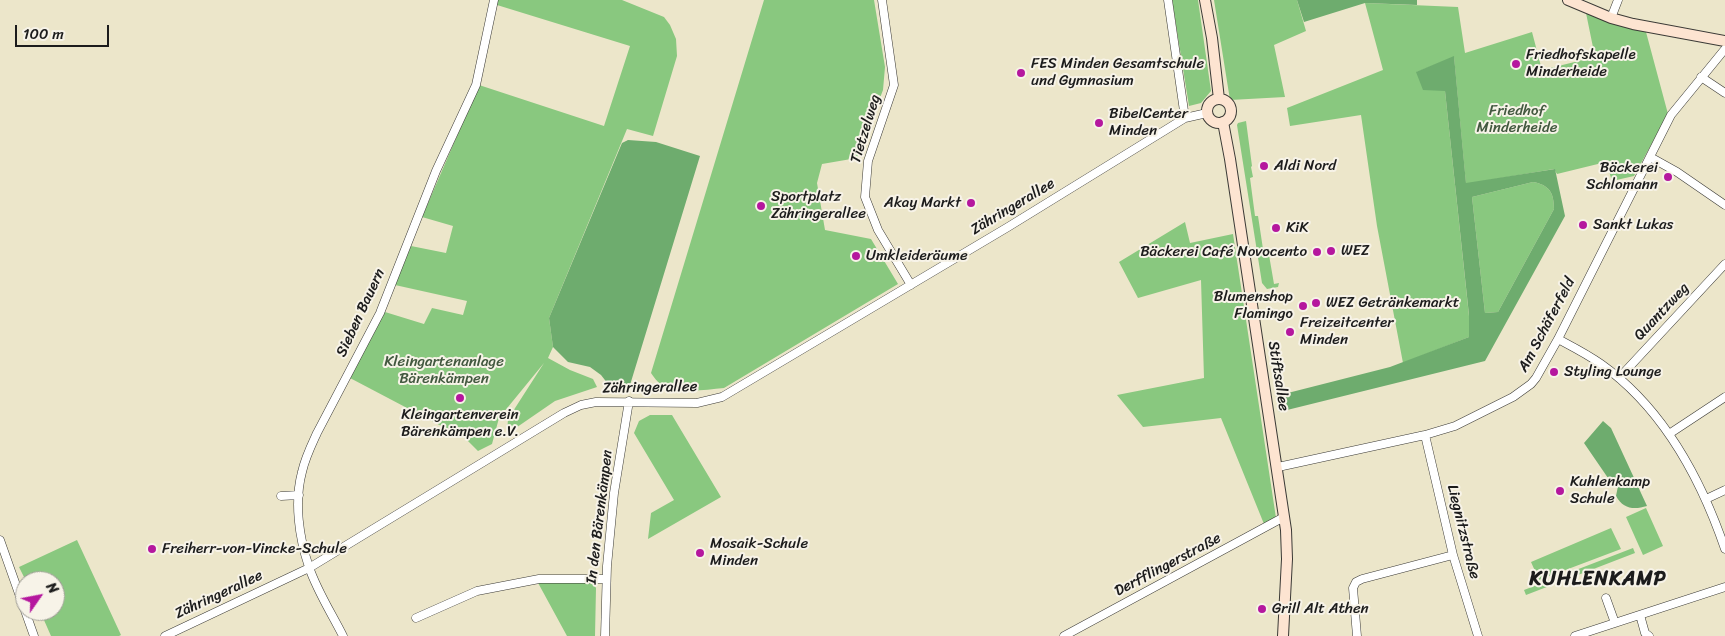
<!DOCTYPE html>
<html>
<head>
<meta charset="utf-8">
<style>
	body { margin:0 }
	#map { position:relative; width:1725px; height:636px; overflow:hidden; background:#ece6ca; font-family:Sriracha,sans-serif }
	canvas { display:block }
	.north { position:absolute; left:15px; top:571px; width:50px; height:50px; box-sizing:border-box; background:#f7f3e8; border:1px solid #9f9d96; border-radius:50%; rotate:57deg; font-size:14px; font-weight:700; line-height:20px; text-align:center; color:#1c1c1c }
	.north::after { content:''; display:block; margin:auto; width:18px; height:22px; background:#b5179e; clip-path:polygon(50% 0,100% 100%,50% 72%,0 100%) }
	.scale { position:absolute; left:15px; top:25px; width:94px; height:22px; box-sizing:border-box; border:2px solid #1c1c1c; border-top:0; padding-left:6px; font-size:15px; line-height:18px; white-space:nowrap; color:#1c1c1c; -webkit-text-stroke:4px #f7f3e8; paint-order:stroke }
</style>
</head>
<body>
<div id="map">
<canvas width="1725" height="636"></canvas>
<div class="north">N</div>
<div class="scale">100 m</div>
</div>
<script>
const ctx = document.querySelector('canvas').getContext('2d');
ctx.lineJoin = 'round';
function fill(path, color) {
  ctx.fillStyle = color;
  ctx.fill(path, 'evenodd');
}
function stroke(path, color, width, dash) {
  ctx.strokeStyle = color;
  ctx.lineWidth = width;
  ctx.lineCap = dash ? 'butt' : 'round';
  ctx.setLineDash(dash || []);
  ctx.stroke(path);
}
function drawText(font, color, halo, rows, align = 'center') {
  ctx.font = font + ' Sriracha,sans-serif';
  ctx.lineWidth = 4;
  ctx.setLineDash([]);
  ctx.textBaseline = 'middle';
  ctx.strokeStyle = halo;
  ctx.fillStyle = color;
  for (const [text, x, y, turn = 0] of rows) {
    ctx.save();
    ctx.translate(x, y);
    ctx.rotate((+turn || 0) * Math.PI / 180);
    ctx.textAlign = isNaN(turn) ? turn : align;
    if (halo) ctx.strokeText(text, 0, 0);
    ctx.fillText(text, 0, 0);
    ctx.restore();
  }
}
const green = new Path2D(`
	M498 0H622L664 17 670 25 676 39 677 56 653 136 627 129 549 318 553 347 548 358 570 370 593 379 597 387 555 401 507 434 508 419 544 363 499 418 492 444 478 451 466 439 350 378 385 312 424 324 432 308 463 315 467 301 395 285 411 246 446 253 453 226 422 217 479 85 604 126 630 46 497 5Z
	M764 0H874L885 67 883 90 857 158 822 164 817 183 825 230 871 239 898 284 724 388C704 390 681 394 662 385 657 382 654 377 651 373Z
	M1172 0H1198L1211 91 1201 103 1189 106Z
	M1214 0H1297L1306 31 1274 45 1285 97 1230 100Z
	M1365 3 1458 7 1465 53 1532 32 1542 70 1595 57 1586 13 1612 23 1646 32 1668 114 1634 176 1612 181 1606 162 1557 174 1554 169 1466 184 1454 57 1417 72 1445 91 1469 316V337L1403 363 1377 226 1361 115 1290 126 1287 108 1383 70Z
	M1246 121 1252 166 1251 167 1253 177 1250 178 1255 216H1258L1263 249 1269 255 1274 284 1279 283 1278 287 1267 289 1262 283 1237 125 1238 123Z
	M1533 182C1549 185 1554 192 1554 209L1498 312 1485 313 1472 197Z
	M1185 222 1190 243 1233 234 1276 518 1264 524 1221 418 1143 427 1117 395 1204 378 1201 280 1138 298 1119 262Z
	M650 415H672L721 497 648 539 651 513 674 500 634 433 639 421Z
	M1646 508 1663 546 1643 555 1626 517Z
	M1611 528 1621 549 1539 580 1531 562Z
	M77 540 121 635 119 636H51L40 611H55V581H26L19 567Z
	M1633 548 1635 553 1526 595 1524 590Z
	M537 581 593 583 596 588 595 636H567Z`);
const forest = new Path2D(`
	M1297 0H1417V5L1365 3 1304 22Z
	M1454 56 1466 183 1555 169 1565 216 1485 361 1279 412 1276 396 1390 367 1469 337V315L1445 91 1423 90 1416 72ZM1533 182C1549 185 1554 192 1554 209L1498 312 1485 313 1472 197Z
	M628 140 656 142 700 156 630 385 608 384 601 375 590 367 568 362 553 347 549 318 622 143Z
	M1603 421 1611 428 1647 506C1634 510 1623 509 1616 496L1618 486 1616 480 1608 478 1584 443Z`);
const street = new Path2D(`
	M882 0 894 85 868 161 865 197 878 230 911 285
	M1168 0 1185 118
	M1611 18 1618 0
	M1701 77 1725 93
	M1650 157 1677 172 1725 205
	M1558 339C1573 347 1587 354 1601 364 1663 408 1701 479 1725 549
	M1619 378 1725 264
	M1669 434 1725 397
	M1425 435 1453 555 1478 636
	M1278 467 1425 435 1455 426 1513 397 1531 384 1536 378 1558 339 1671 115 1725 49
	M281 496 299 495
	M1706 499 1725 490
	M0 540 34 636
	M1606 598 1615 623
	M1640 615 1645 633 1649 636
	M416 618 477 591 539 579H605
	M165 636 309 568 564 413 581 405 596 402 697 403 722 397 1008 227 1185 118 1207 113
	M343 636C332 614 317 591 309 567 299 538 294 502 302 472 305 458 311 446 317 433L380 313 436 171 476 85 494 0
	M605 636 607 566 614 493 629 401
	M1064 636 1284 517
	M1357 636 1353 588 1356 582 1362 579 1453 555
	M1575 636 1725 587`);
const secondary = new Path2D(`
	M1205 0 1212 38 1219 99
	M1568 0 1611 18 1633 24 1725 41
	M1207 111a12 12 0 1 1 24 0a12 12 0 1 1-24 0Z
	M1223 122 1230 159 1286 530 1287 559 1283 636`);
const markers = [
	[1516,64,5,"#b5179e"],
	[1021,73,5,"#b5179e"],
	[1099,123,5,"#b5179e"],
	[1264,166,5,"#b5179e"],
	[1668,177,5,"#b5179e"],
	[971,203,5,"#b5179e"],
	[761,206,5,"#b5179e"],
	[1583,225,5,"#b5179e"],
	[1276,228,5,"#b5179e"],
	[1331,251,5,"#b5179e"],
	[1317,252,5,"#b5179e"],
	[856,256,5,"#b5179e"],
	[1316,303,5,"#b5179e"],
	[1303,306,5,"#b5179e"],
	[1290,332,5,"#b5179e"],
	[1554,372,5,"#b5179e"],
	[460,398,5,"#b5179e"],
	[1560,491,5,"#b5179e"],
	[152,549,5,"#b5179e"],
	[700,553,5,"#b5179e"],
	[1262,609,5,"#b5179e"]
];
const poiNames = [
	["Friedhofskapelle",1526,55],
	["Minderheide",1526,72],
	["FES Minden Gesamtschule",1031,64],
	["und Gymnasium",1031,81],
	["BibelCenter",1109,114],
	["Minden",1109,131],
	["Aldi Nord",1274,166],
	["Bäckerei",1658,168,"right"],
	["Schlomann",1658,185,"right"],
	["Sportplatz",771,197],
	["Zähringerallee",771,214],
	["Akay Markt",961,203,"right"],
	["Sankt Lukas",1593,225],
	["KiK",1286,228],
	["WEZ",1341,251],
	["Bäckerei Café Novocento",1307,252,"right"],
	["Umkleideräume",866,256],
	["Blumenshop",1293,297,"right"],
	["Flamingo",1293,314,"right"],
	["WEZ Getränkemarkt",1326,303],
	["Freizeitcenter",1300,323],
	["Minden",1300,340],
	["Styling Lounge",1564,372],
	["Kleingartenverein",460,415,"center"],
	["Bärenkämpen e.V.",460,432,"center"],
	["Kuhlenkamp",1570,482],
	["Schule",1570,499],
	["Mosaik-Schule",710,544],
	["Minden",710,561],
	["Freiherr-von-Vincke-Schule",162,549],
	["Grill Alt Athen",1272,609]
];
const parkNames = [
	["Friedhof",1517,111],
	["Minderheide",1517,128],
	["Kleingartenanlage",444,362],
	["Bärenkämpen",444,379]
];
const streetNames = [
	["Tietzelweg",866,129,-73],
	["Zähringerallee",1013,207,-31],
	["Quantzweg",1662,312,-47],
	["Sieben Bauern",361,313,-65],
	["Am Schäferfeld",1547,325,-62],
	["Stiftsallee",1278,376,81],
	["Zähringerallee",650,388,-1],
	["In den Bärenkämpen",600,517,-83],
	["Liegnitzstraße",1463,532,76],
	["Derfflingerstraße",1168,565,-28],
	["Zähringerallee",219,595,-25]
];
const districtNames = [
	["KUHLENKAMP",1598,580]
];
fill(green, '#89c87f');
fill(forest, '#6eac6e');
stroke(street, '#3b3a36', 9);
stroke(secondary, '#3b3a36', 12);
stroke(street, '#fff', 8);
stroke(secondary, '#fde4d1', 10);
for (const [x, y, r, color] of markers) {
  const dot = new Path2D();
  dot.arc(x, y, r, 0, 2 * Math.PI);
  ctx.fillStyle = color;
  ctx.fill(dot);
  stroke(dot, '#f7f3e8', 2);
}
drawText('15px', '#1c1c1c', '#f7f3e8', poiNames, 'left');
drawText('15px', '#42583f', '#f7f3e8', parkNames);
drawText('15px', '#1c1c1c', '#f7f3e8', streetNames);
ctx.letterSpacing = '1px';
drawText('bold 20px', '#1c1c1c', '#f7f3e8', districtNames);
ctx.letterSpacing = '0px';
</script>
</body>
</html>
